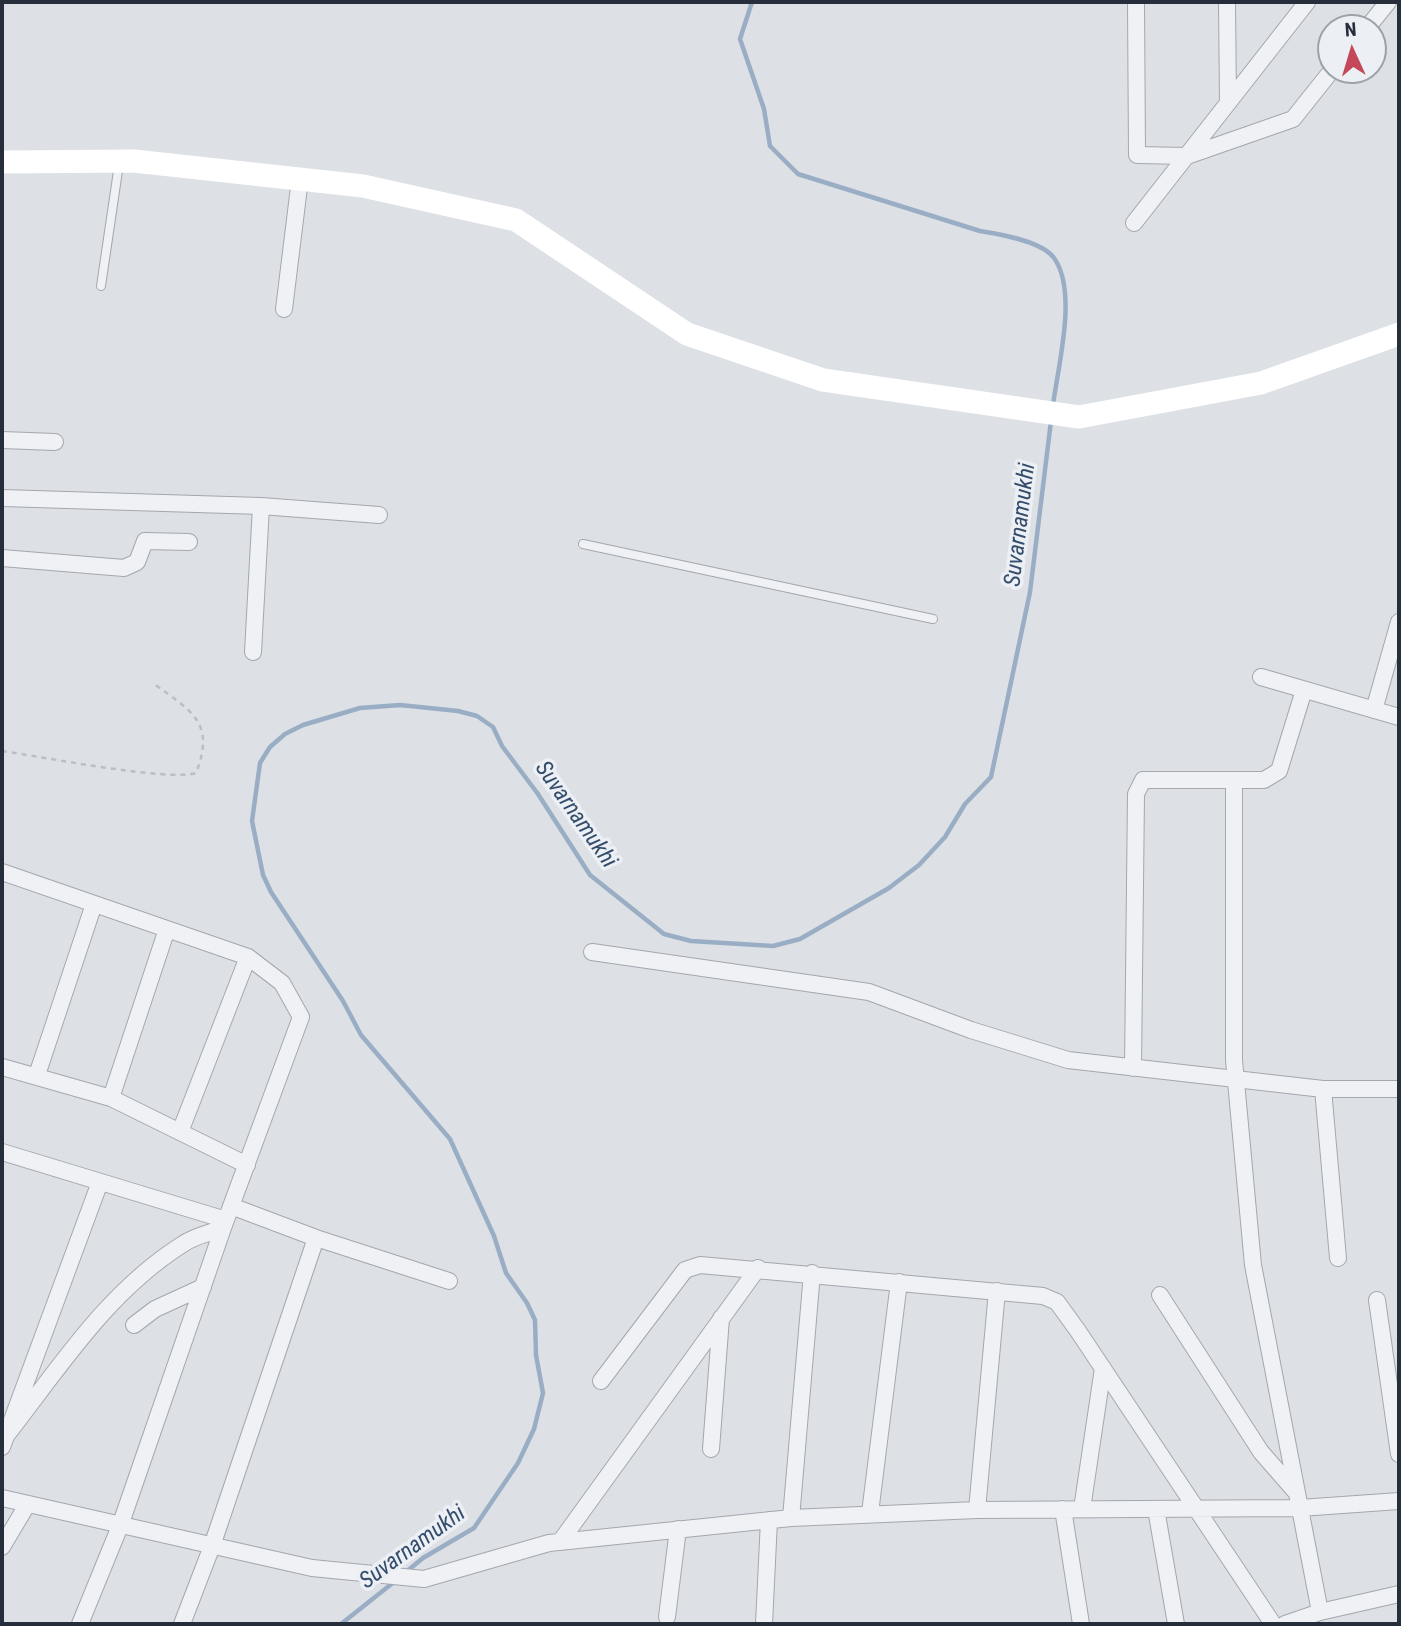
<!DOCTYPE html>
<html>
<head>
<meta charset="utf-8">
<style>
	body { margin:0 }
	#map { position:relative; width:1401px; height:1626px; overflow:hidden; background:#dde0e5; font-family:"Roboto Condensed",sans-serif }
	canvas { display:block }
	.frame { position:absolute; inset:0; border:4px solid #272e3b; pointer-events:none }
	.north { position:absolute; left:1317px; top:14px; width:70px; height:70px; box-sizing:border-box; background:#eceff3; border:2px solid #9da2a9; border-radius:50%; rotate:356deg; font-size:19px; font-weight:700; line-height:28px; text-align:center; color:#272e3b }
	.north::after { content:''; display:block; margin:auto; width:24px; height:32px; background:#c4485a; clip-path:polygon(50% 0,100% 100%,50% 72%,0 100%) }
</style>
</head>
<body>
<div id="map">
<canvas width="1401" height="1626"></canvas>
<div class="frame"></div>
<div class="north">N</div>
</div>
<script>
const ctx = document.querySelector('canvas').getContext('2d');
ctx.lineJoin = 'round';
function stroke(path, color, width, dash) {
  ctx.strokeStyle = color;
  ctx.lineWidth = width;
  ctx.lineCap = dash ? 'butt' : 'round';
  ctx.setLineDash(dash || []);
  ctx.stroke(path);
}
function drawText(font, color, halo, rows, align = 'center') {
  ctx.font = font + ' "Roboto Condensed",sans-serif';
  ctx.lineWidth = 7;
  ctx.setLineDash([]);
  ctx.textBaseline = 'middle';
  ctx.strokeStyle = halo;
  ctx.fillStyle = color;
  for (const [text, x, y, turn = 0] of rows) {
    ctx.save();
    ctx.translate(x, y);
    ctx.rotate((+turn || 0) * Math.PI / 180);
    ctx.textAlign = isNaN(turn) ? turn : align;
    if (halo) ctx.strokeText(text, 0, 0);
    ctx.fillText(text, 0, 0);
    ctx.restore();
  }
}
const stream = new Path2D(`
	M752 2 740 39 764 109 770 146 798 174 980 231C999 234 1042 241 1054 258 1078 291 1058 366 1053 405
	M406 1572 423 1558 474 1528 518 1463 534 1429 543 1393 536 1355 535 1320 527 1303 506 1273 494 1236 450 1139 361 1035 343 1001 271 892 263 875 252 821 260 763 270 747 285 734 303 725 360 708 400 705 458 711 477 716 493 727 502 746 538 794 590 875 664 934 691 941 773 946 800 939 889 888 919 865 945 837 965 804 991 777 1030 592 1051 421
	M341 1624 394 1582`);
const path = new Path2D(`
	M2 751C38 756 170 782 196 773 216 722 191 711 153 683`);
const lane = new Path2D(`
	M101 286 119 164
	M583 544 933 619`);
const street = new Path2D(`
	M1136 2 1137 155 1187 156 1293 119 1332 70
	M1227 2 1228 103
	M1367 28 1388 2
	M1134 223 1307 2
	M284 309 300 179
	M2 440 55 442
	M2 498 261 506 379 515
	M2 558 124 568 137 562 145 541 189 542
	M253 652 261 506
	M1261 677 1399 717
	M1374 710 1399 622
	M1234 781V1060L1253 1265 1320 1612
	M2 872 248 957 282 983 301 1017 223 1228 120 1526 80 1624
	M592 952 869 992 971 1030 1068 1060 1323 1089H1399
	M2 1067 111 1098 247 1165
	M1133 1068 1136 794 1143 780H1264L1279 771 1304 690
	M37 1075 94 904
	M1323 1089 1338 1258
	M111 1098 167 929
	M180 1132 248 957
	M2 1152 226 1220
	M231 1206 316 1238 449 1281
	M1160 1295 1261 1452 1295 1491
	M1377 1300 1399 1454
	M134 1325 155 1309 203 1287
	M601 1381 685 1270 700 1265 1043 1296 1057 1302 1078 1331 1273 1624
	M6 1436C60 1367 107 1292 183 1244 194 1236 210 1233 223 1228
	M2 1447 100 1182
	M711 1449 721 1318
	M2 1498 312 1568 424 1579 549 1543 791 1518 977 1510 1300 1508 1399 1501
	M1063 1509 1081 1624
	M1082 1509 1103 1368
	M1156 1509 1176 1624
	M977 1510 997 1291
	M870 1513 899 1282
	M791 1518 812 1273
	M560 1542 758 1268
	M2 1547 27 1505
	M667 1617 678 1529
	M182 1624 212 1546 316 1238
	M764 1624 769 1520
	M1285 1624 1320 1612 1399 1594`);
const secondary = new Path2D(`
	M2 162 134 161 363 186 516 220 687 334 823 380 1079 417 1261 383 1399 334`);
const waterNames = [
	["Suvarnamukhi",1021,525,-83],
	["Suvarnamukhi",575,815,55],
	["Suvarnamukhi",413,1548,-36]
];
stroke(stream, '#99aec4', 4.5);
stroke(lane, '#a3a7af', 10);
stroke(street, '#a3a7af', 18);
stroke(path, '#bbbec4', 2.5, [5, 5]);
stroke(lane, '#eff1f4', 8);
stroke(street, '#eff1f4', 16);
stroke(secondary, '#fff', 23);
drawText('italic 23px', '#344d6c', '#eceff3', waterNames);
</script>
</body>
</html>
